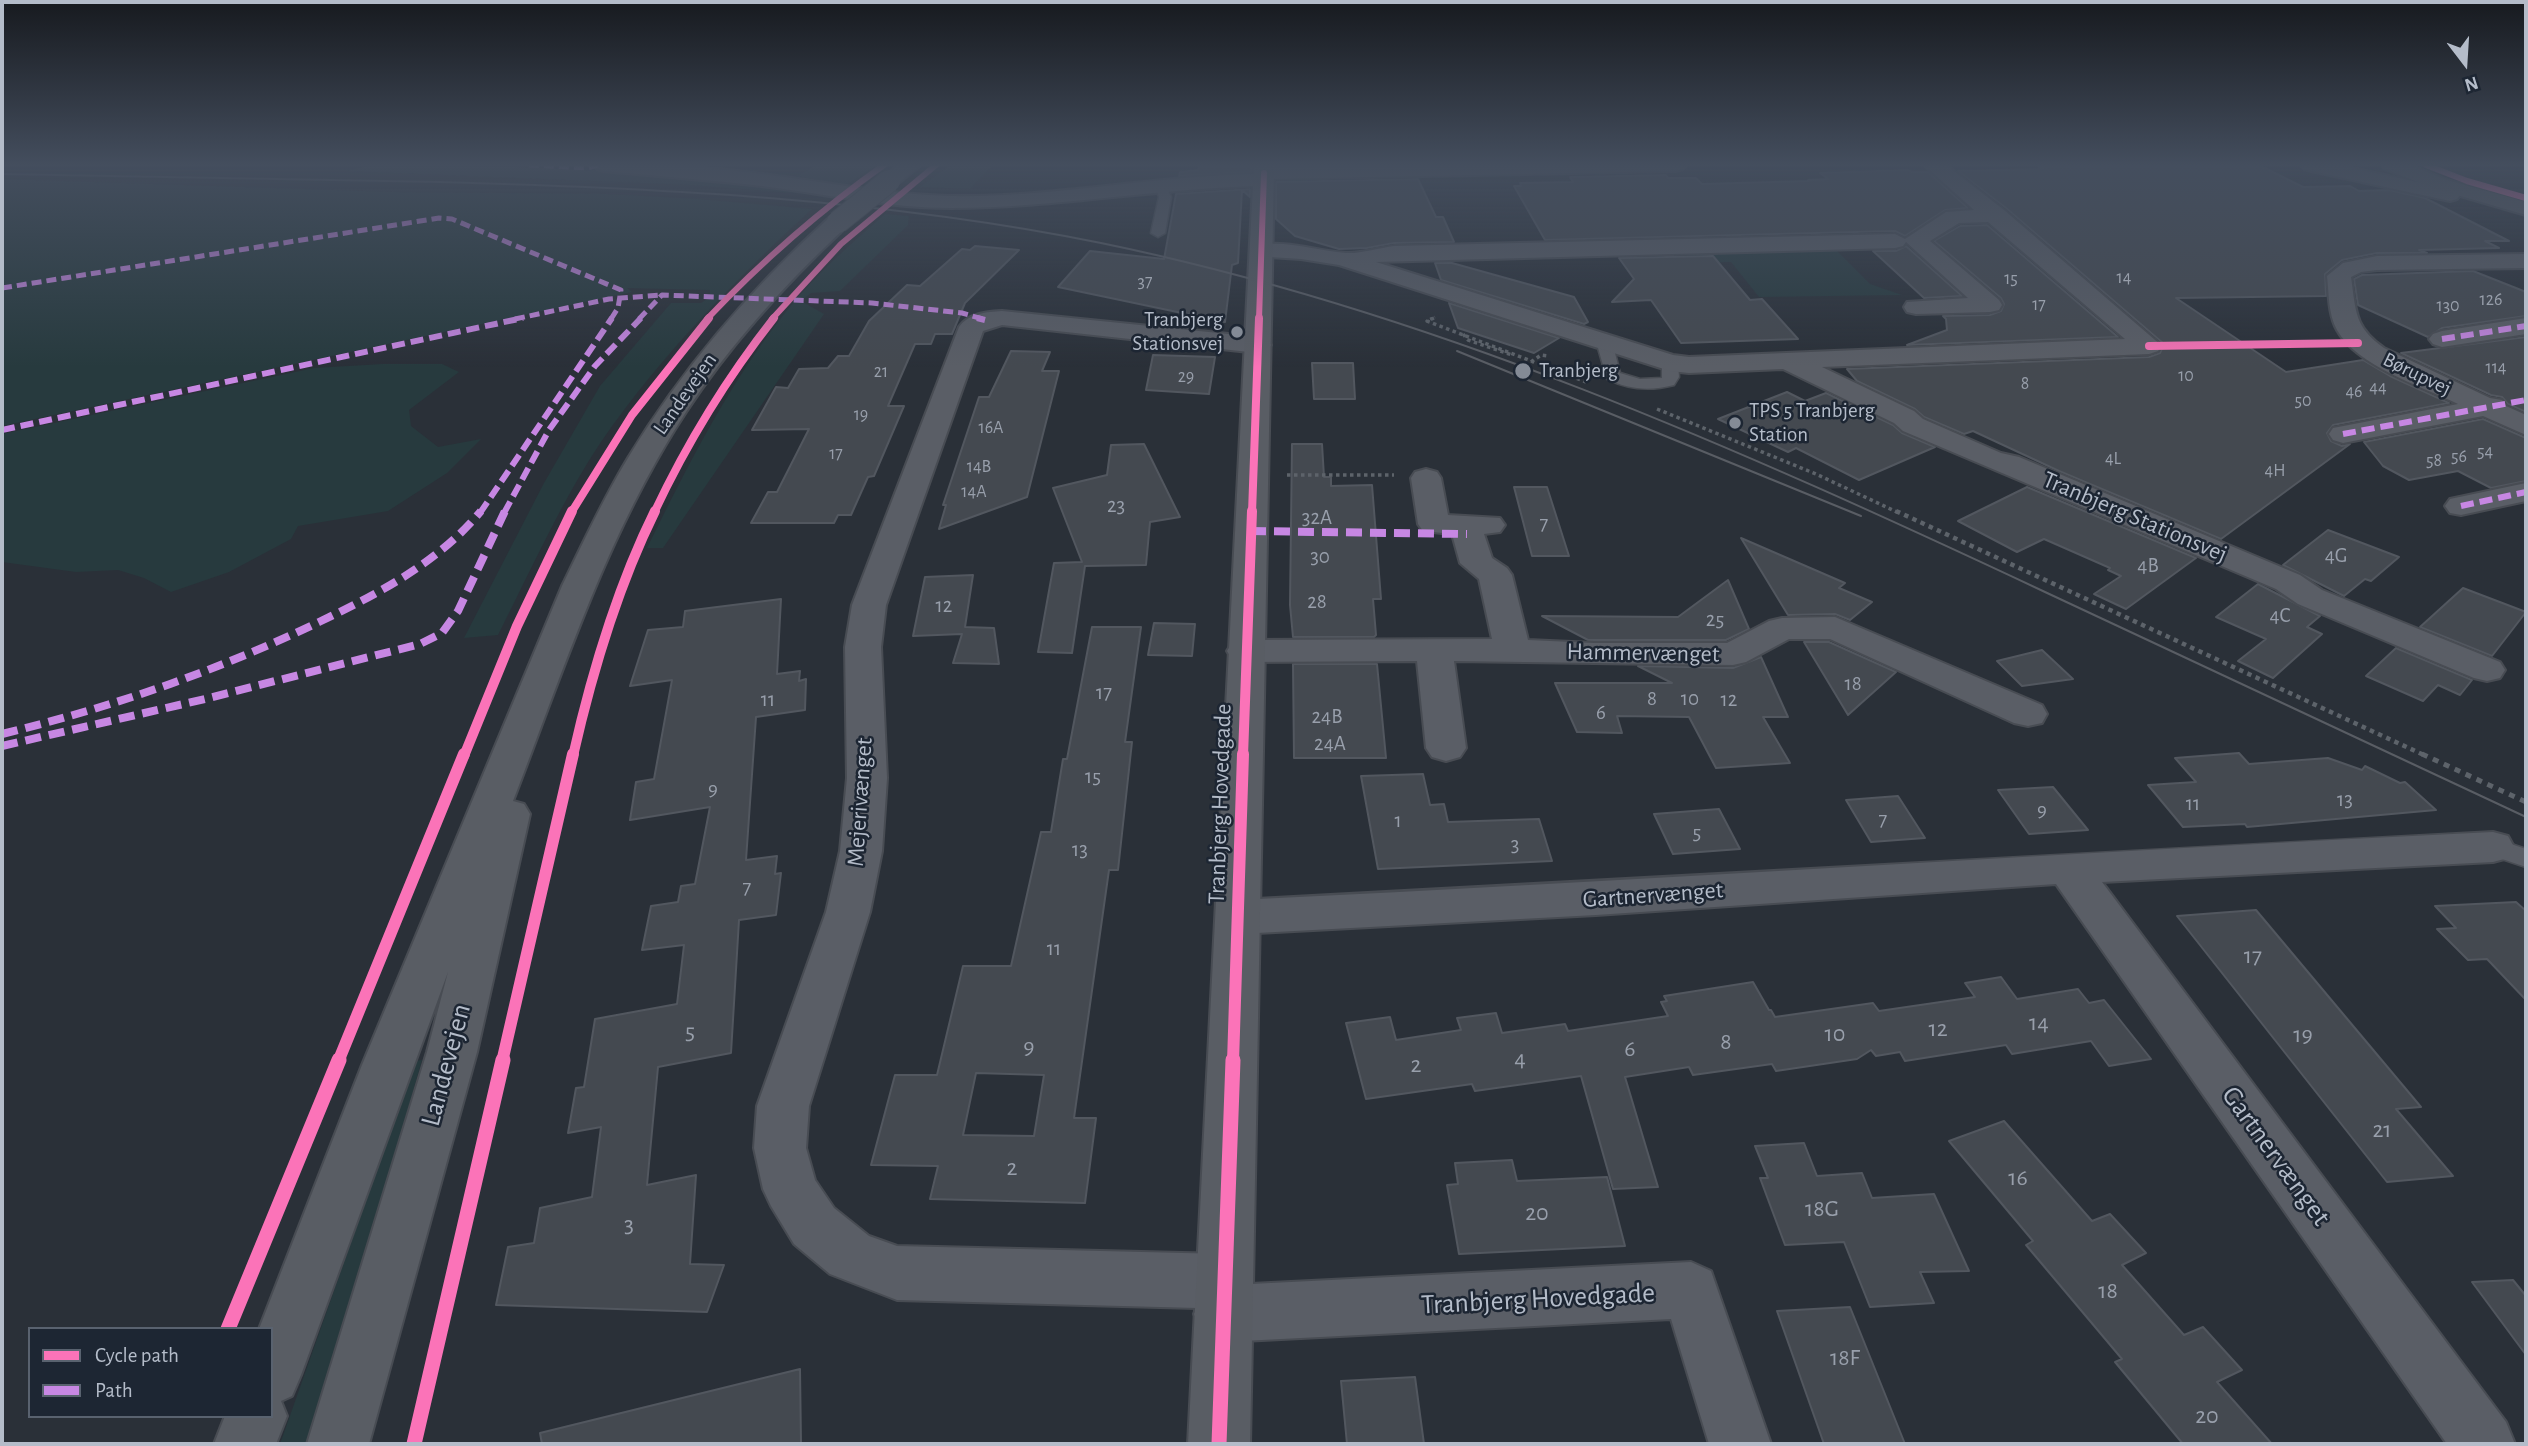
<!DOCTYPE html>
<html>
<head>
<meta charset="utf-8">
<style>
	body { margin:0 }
	#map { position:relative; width:2528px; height:1446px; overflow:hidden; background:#2a3038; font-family:"Alegreya Sans",sans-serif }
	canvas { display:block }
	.frame { position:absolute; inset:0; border:4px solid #b4bcc9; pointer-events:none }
	.legend { position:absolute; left:28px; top:1327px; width:245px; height:91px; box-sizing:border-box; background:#1d2633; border:2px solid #59626f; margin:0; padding:9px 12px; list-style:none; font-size:21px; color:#b4bcc9 }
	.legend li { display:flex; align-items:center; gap:14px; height:35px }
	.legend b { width:35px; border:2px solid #59626f }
	.north { position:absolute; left:2430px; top:28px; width:70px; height:70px; -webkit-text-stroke:5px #1d2633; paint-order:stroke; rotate:163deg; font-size:19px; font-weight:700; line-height:28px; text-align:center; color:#b4bcc9 }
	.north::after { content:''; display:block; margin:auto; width:24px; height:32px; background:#b4bcc9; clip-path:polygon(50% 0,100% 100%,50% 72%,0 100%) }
</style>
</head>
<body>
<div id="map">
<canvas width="2528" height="1446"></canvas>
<div class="frame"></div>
<ul class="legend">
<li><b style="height:9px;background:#fb73b8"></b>Cycle path</li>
<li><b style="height:9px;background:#c787e3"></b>Path</li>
</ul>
<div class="north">N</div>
</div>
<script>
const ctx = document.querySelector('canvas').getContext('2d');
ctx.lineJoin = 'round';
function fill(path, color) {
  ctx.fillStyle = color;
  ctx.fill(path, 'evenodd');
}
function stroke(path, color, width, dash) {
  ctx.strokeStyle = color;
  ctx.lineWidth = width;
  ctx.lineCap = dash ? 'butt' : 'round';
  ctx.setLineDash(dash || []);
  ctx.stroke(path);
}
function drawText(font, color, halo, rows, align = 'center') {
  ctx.font = font + ' "Alegreya Sans",sans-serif';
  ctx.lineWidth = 5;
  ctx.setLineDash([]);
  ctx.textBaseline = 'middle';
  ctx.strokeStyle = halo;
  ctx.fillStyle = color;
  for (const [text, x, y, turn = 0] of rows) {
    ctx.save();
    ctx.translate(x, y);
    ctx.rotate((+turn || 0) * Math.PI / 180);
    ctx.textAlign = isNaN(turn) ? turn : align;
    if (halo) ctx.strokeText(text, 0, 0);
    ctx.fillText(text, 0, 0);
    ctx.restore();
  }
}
const green = new Path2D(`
	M373 165C522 165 672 171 819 195L690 185 346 171Z
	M817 165H877L845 186 797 176Z
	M950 165H993L970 189 920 187Z
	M2 179 395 192 607 194 698 199 812 209C734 281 661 355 601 442 561 502 531 570 498 635L464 638 544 483 600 386 671 303H701L710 297V290L627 288 632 292 2 426Z
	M885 214 909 216 908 225 840 291 811 293 801 301 824 314 663 548H647C688 465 731 379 789 308 817 273 852 243 885 214Z
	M1832 246 1870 284 1902 295 1759 297 1731 262 1693 263 1682 250Z
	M383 364H442L459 372 409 410 411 426 438 447 481 439 447 473 388 511 298 526 291 539 229 572 171 592 144 578 118 570 76 572 2 562V434L314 368Z
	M422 1060 313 1444H280L415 1061Z`);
const building = new Path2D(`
	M1244 165H1251V172L1179 176 1180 172 1198 170 1199 166Z
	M2036 165H2259L2303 187 2350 186 2359 191 2389 190 2425 198 2509 241H2485L2499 248 2419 250 2427 253H2377L2342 260 2325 274 2326 296 2176 298 2286 372 2363 360 2390 376 2449 403 2333 425 2327 433 2331 441 2342 446 2350 444 2221 539 2059 471 1973 431 1964 434 1924 417 1915 409 1857 381 1847 369 2149 357 2160 353 2164 344 2006 208 1958 171 2043 169Z
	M1908 170 1912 172H1928L1968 208 1945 210 1905 236 1895 231 1545 240 1514 186H1521L1520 183 1573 182 1570 177 1666 175 1668 178H1696L1702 184 1809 181 1808 180 1828 179 1820 173Z
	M1418 179 1436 217H1443L1454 242 1394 243 1367 248 1339 249 1295 236 1276 219V182Z
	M1250 189V197L1242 190 1238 263 1232 265 1225 322 1058 287 1090 251 1164 259 1176 194Z
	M1987 225 2118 337 1907 345 1947 330 1946 319 1943 316 1990 315 2001 311 2004 304 2001 298 1934 241 1960 226Z
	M975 246 1019 250 965 303 952 334H935L931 344H915L888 406H904L874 476 868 477 851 515H838L834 523H751L768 492H777L809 429 752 430 776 387 788 388 799 369 828 368 838 356H849L869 321 907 285 920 286 962 249 970 250Z
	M1906 246 1962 296 1924 298 1873 251H1896Z
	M1713 256 1750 300 1762 299 1798 339 1681 343 1651 300 1612 302 1634 279 1619 258Z
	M1435 263H1452L1574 297 1588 322 1584 324 1441 280Z
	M2473 271 2526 292V316L2442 328 2428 337 2358 305 2354 279 2362 275Z
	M1449 303 1559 338 1534 353 1458 328Z
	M2526 337V412L2508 404 2502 397 2491 395 2401 353Z
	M1011 351 1050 352 1042 371H1059L1027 497 939 529 946 505H943L979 397H989Z
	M1153 355 1215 357 1209 394 1146 390Z
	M1312 363H1353L1355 399H1314Z
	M1787 392 1805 401 1826 393 1893 425 1902 433 1935 447 1859 480 1796 448 1788 452 1718 419Z
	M2483 419 2526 438V481L2491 488 2458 471 2409 480 2383 466 2364 442Z
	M1144 444 1180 517 1150 522 1146 565 1085 566 1072 653 1038 652 1054 563 1082 562 1053 488 1107 475 1111 445Z
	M1292 444H1322L1324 477H1331V486L1372 485 1381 599H1373L1376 635 1374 637H1293L1290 605Z
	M1514 487H1547L1569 556H1532Z
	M2027 487 2196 558 2126 609 2094 594 2121 576 2108 570 2110 568 2044 539 2017 552 1958 521Z
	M2328 530 2399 557 2371 581 2365 579 2344 596 2283 565Z
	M1741 538 1845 583 1839 588 1872 602 1850 620 1835 614 1788 615Z
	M973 575 965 627 994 628 999 664 953 663 962 634 913 636 925 577Z
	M1728 580 1749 629 1726 640H1588L1542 616 1678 617Z
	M2258 584 2320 616 2307 627 2322 634 2273 678 2238 661 2266 639 2216 617Z
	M2463 588 2526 612 2492 656 2420 627Z
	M781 599 777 674 800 671 799 681 806 679 805 710 756 717 746 860 777 856 775 874 781 873 776 915 739 920 731 1053 658 1067 647 1185 696 1175 690 1264 724 1265 707 1312 496 1305 508 1247 534 1243 540 1208 592 1197 601 1127 568 1133 576 1088 584 1087 595 1019 677 1004 684 945 642 950 651 906 678 902 681 886 695 884 710 807 630 820 636 782 654 779 672 680 630 686 648 630 683 627 685 611Z
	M1154 623 1195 624 1192 656 1148 655Z
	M1092 627H1141L1125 742H1132L1118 870H1109L1074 1118H1096L1085 1203 930 1199 938 1166 871 1165 895 1075H937L963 966H1011L1041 832H1051L1063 759H1067ZM976 1073 1044 1075 1034 1136 963 1135Z
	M1804 642H1829L1896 672 1848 715Z
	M2396 648 2472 680 2460 695 2438 685 2423 701 2366 676Z
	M2042 650 2073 679 2022 686 1997 661Z
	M1761 657 1788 717H1763L1790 763 1716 768 1689 717 1617 716 1622 733 1577 732 1555 683H1672L1638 666 1733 668Z
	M1293 664H1377L1386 758H1294Z
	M2239 753 2249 764 2328 758 2362 770 2365 766 2400 783 2405 782 2436 810 2247 827 2245 824 2183 827 2148 785 2196 782 2175 758Z
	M1423 774 1430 805 1444 804 1448 822 1539 819 1552 861 1378 869 1361 776Z
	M2053 787 2088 830 2029 834 1998 790Z
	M1898 796 1925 838 1871 842 1846 800Z
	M1719 809 1740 849 1673 854 1654 814Z
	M2516 902 2526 911V1000L2487 959 2468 960 2437 929 2456 928 2435 906Z
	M2256 910 2421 1107 2396 1109 2453 1176 2387 1182 2177 916Z
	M2001 977 2017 999 2078 989 2089 1003 2104 1000 2151 1059 2109 1066 2091 1041 2012 1054 2006 1045 1905 1061 1900 1052 1876 1056 1871 1050 1857 1059 1776 1071 1772 1064 1693 1075 1689 1067 1625 1077 1658 1187 1613 1189 1581 1076 1475 1091 1472 1084 1366 1099 1346 1023 1390 1017 1396 1040 1461 1030 1457 1018 1496 1013 1502 1033 1565 1024 1568 1031 1668 1016 1661 1002 1667 1001 1664 996 1753 982 1769 1010H1771L1775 1017 1873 1003 1879 1011 1975 997 1965 983Z
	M2004 1121 2092 1221 2110 1214 2146 1253 2122 1265 2184 1335 2203 1327 2242 1370 2217 1382 2272 1444H2183L2115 1362 2122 1359 2026 1245 2033 1241 1949 1141Z
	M1804 1143 1817 1176 1862 1173 1872 1198 1934 1194 1969 1271 1920 1272 1934 1303 1870 1307 1844 1242 1785 1245 1760 1178H1768L1755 1146Z
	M1512 1160 1517 1181 1607 1177 1625 1246 1459 1254 1447 1185 1458 1184 1455 1163Z
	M2513 1280 2526 1296V1355L2472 1282Z
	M1850 1307 1905 1444H1824L1777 1311Z
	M800 1369 801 1444H542L540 1433Z
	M1415 1377 1424 1444H1347L1341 1381Z`);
const pathFar3 = new Path2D(`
	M1430 319 1435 317`);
const pathFar2 = new Path2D(`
	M1434 318 1427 321 1586 382
	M1463 334 1468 340 1512 355
	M1531 362 1541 355 1549 356
	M1657 409 1816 474 1899 513
	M1287 475H1394`);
const pathFar1 = new Path2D(`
	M1896 511 2426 756`);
const path = new Path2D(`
	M2422 754 2526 802`);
const lane = new Path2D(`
	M1161 182 1165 183 1171 197 1165 233 1158 237 1151 233 1159 197 1155 186Z
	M1604 336 1612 341 1620 373 1640 379 1662 378V363L1670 358 1678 363 1679 377 1674 385C1651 391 1629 390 1607 379L1596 341Z
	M2493 838 2526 849V867L2484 853 2480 847 2484 841Z`);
const street = new Path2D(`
	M594 165C650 163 707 167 763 174 825 182 886 194 948 196 1050 198 1152 176 1255 174L1257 169 1264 167 1686 165 1683 169 1676 171 1272 179 1270 184 1263 186C1159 188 1056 208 951 208 888 208 825 194 762 186 710 180 657 176 604 171L597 169Z
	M1924 165H1946L2004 210 2162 346 2158 351 2149 354 1822 367 1914 411 1923 419 2001 453 2019 457 2300 575 2322 590 2500 662 2505 670 2500 678 2487 681 2474 678 2298 604 2276 589 1903 431 1894 423 1783 369 1689 373 1670 371 1339 265 1301 259 1254 256 1251 251 1254 246C1285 239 1316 251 1346 253 1359 254 1379 248 1394 246L1895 234 1905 239 1946 212 1974 210ZM1988 222 2125 339 1689 357 1673 355 1376 262 1895 248 1903 246 1906 242 1968 298 1907 302 1904 307 1907 312 1916 314 1990 312 1999 310 2002 305 1999 300 1930 241 1959 223Z
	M2301 165H2338L2450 189 2457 191 2460 195 2457 199 2450 201 2311 171 2304 169Z
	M2526 254V268L2377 270 2361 272 2351 277C2356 311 2354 327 2384 348L2490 398 2502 400 2506 406 2526 415V435L2483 416 2343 443 2333 440 2329 434 2333 428 2458 404C2421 386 2357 366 2337 330 2328 314 2329 293 2327 276L2343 263 2377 256Z
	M1002 311 1258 337 1267 340 1271 345 1267 350 1258 353 1002 325 983 331 886 605 881 647 887 778 882 851 870 912 809 1106 806 1148 815 1180 834 1208 869 1236 897 1246 1224 1254 1244 1262 1253 1281 1251 1284 1691 1262 1711 1271 1771 1444H1709L1671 1319 1223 1342 1202 1334 1194 1314 1197 1308 897 1300 830 1274 794 1244 771 1206 763 1189 754 1148 757 1106 826 912 840 851 847 778 845 647 852 605 959 327C969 313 987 312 1002 311Z
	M2526 318V334L2442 347 2433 344 2429 339 2433 334 2442 331Z
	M1426 469 1437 472 1441 478 1448 515 1500 518 1505 525 1500 532 1484 534 1492 558 1507 568 1512 575 1528 640 1594 643H1727L1769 621 1782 618 1835 617 2042 705 2047 714 2042 723 2028 726 2014 723 1830 639H1789L1746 662 1733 665 1454 661 1466 748 1460 757 1446 761 1432 757 1426 748 1417 661 1245 662 1232 659 1227 651 1232 643 1245 640 1492 639 1479 579 1460 563 1452 534 1423 531 1418 524 1411 478 1415 472Z
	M2526 483V501L2461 515 2450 513 2445 506 2450 499Z
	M2493 832 2508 836 2514 847 2508 858 2493 862 2102 882 2506 1422 2515 1444H2447L2056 884 1596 915 1238 934 1222 929 1216 917 1222 905 1238 900C1656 880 2074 852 2493 832Z`);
const secondary = new Path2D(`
	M898 165H921L896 185H882L879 181Z
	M1254 165H1274L1250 1444H1188Z
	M2382 165H2409L2447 180 2526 202V215L2433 188 2385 169Z
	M838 215 846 217 849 222 846 227C786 283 731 343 686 412 608 531 564 669 513 801L524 804 530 814 477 1052 369 1444H307L427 1052 448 972 301 1375 292 1396 281 1401 287 1416 276 1444H214L225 1416H271V1329H259L362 1065 562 586C583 543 603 499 628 458 683 367 752 288 830 217Z`);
const tram = new Path2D(`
	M2 174C148 176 294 179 440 182 661 188 884 199 1101 243 1432 311 1740 449 2045 592 2205 667 2366 742 2526 817
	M1457 351 1861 516`);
const secondaryBridge = new Path2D(`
	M838 222 889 181`);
const quietFar2 = new Path2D(`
	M529 165 587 168 598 165
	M2 288 439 218 452 219 621 290 618 308 611 319
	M515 319 609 299 662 295
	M639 319 662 295 872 303 962 313 983 319`);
const quietFar1 = new Path2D(`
	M977 318 985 320
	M2442 339 2526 326
	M2 430 523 318
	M2343 434 2526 400
	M2461 506 2526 492
	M480 513 612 318
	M504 513 549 430 595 366 641 318`);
const quiet = new Path2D(`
	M1250 531 1467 534
	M2 734C112 707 217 671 319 622 378 594 439 562 481 511
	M2 746 205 699 420 644 442 633 458 611 505 511`);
const cyclewayFar4 = new Path2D(`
	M2426 165 2467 181 2526 198
	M707 319C762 261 819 211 884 165
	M772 319 841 244 936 165
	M1259 319 1264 173`);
const cyclewayFar3 = new Path2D(`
	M2149 346 2358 343
	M571 513 632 415 709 318
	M654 513C687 443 726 379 774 318
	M1252 513 1259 318`);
const cyclewayFar2 = new Path2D(`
	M464 756 517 626 572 511
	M573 756C592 672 617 588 655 511
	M1243 756 1252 511`);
const cyclewayFar1 = new Path2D(`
	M338 1062 464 754
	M502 1062 573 754
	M1233 1062 1243 754`);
const cycleway = new Path2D(`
	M228 1329 339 1060
	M414 1444 503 1060
	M1219 1444 1233 1060`);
const markers = [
	[1237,332,7,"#848b96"],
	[1523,371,9,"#848b96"],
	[1735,423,7,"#848b96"]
];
const farNumbernames = [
	["14",2124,278],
	["15",2011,279],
	["37",1145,282],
	["126",2491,300],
	["17",2039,305],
	["130",2448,306],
	["114",2496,368],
	["21",881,372],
	["10",2186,376],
	["29",1186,377],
	["8",2025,384],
	["44",2378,388],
	["46",2354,392],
	["50",2303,401],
	["19",861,415],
	["16A",991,428],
	["54",2485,452],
	["17",836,454],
	["56",2459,457],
	["4L",2113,459],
	["58",2434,461],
	["14B",979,467],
	["4H",2275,471],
	["14A",974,492]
];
const farPoinames = [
	["Tranbjerg",1223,320,"right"],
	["Stationsvej",1223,344,"right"],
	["Tranbjerg",1539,371],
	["TPS 5 Tranbjerg",1749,411],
	["Station",1749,435]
];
const farStreetnames = [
	["Børupvej",2417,374,26],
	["Landevejen",685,394,-55]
];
const numberNames = [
	["23",1116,506],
	["32A",1317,518],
	["7",1544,524],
	["4G",2336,556],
	["30",1320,557],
	["4B",2148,566],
	["28",1317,602],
	["12",944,606],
	["4C",2280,616],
	["25",1715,620],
	["18",1853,684],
	["17",1104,693],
	["8",1652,699],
	["10",1690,699],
	["11",768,700],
	["12",1729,700],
	["6",1601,713],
	["24B",1327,717],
	["24A",1330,744],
	["15",1093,777],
	["9",713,789],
	["13",2345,800],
	["11",2193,804],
	["9",2042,810],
	["7",1883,820],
	["1",1398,821],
	["5",1697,833],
	["3",1515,845],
	["13",1080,850],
	["7",747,888],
	["11",1054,949]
];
const streetNames = [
	["Tranbjerg Stationsvej",2135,517,23],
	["Hammervænget",1643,653,1],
	["Mejerivænget",860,802,-86],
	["Tranbjerg Hovedgade",1220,804,-88],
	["Gartnervænget",1653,895,-4]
];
const nearNumbernames = [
	["17",2253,956],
	["14",2039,1023],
	["12",1938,1029],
	["5",690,1032],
	["10",1835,1034],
	["19",2303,1035],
	["8",1726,1042],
	["9",1029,1047],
	["6",1630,1049],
	["4",1520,1059],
	["2",1416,1065],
	["21",2382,1130],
	["2",1012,1168],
	["16",2018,1178],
	["18G",1822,1209],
	["20",1537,1213],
	["3",629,1225],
	["18",2108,1291],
	["18F",1845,1358],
	["20",2207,1416]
];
const nearStreetnames = [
	["Landevejen",446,1065,-75],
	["Gartnervænget",2276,1156,54],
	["Tranbjerg Hovedgade",1538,1299,-3]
];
fill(green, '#273a3e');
fill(building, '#444950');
stroke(building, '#52575f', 2);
stroke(lane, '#484c53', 3);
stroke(street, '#484c53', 4);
stroke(secondary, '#484c53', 4);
stroke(pathFar3, '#5d636a', 2.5, [2.5, 2.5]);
stroke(pathFar2, '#5d636a', 3.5, [3.5, 3.5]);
stroke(pathFar1, '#5d636a', 4.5, [4.5, 4.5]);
stroke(path, '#5d636a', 5, [6, 6]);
fill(lane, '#5a5e66');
fill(street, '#5a5e66');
fill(secondary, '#595d64');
stroke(tram, '#595d64', 2);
stroke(secondaryBridge, '#484c53', 24, []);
stroke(secondaryBridge, '#595d64', 22);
stroke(quietFar2, '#c787e3', 5, [10, 5]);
stroke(quietFar1, '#c787e3', 6, [13, 6]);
stroke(quiet, '#c787e3', 8, [16, 8]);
stroke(cyclewayFar4, '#fb73b8', 6);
stroke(cyclewayFar3, '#fb73b8', 8);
stroke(cyclewayFar2, '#fb73b8', 10);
stroke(cyclewayFar1, '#fb73b8', 12);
stroke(cycleway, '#fb73b8', 15);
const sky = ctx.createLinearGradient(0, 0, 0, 367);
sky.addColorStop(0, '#171a1f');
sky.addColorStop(0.45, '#444e5e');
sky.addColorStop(1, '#444e5e00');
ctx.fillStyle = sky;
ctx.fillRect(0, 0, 2528, 367);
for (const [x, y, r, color] of markers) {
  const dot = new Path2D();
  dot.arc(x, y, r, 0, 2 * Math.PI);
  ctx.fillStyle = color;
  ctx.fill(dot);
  stroke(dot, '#1d2633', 2.5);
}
drawText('18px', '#989fab', null, farNumbernames);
drawText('21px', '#b4bcc9', '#1d2633', farPoinames, 'left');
drawText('21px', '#b4bcc9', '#1d2633', farStreetnames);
drawText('21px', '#989fab', null, numberNames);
drawText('24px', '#b4bcc9', '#1d2633', streetNames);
drawText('24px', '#989fab', null, nearNumbernames);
drawText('28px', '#b4bcc9', '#1d2633', nearStreetnames);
</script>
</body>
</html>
